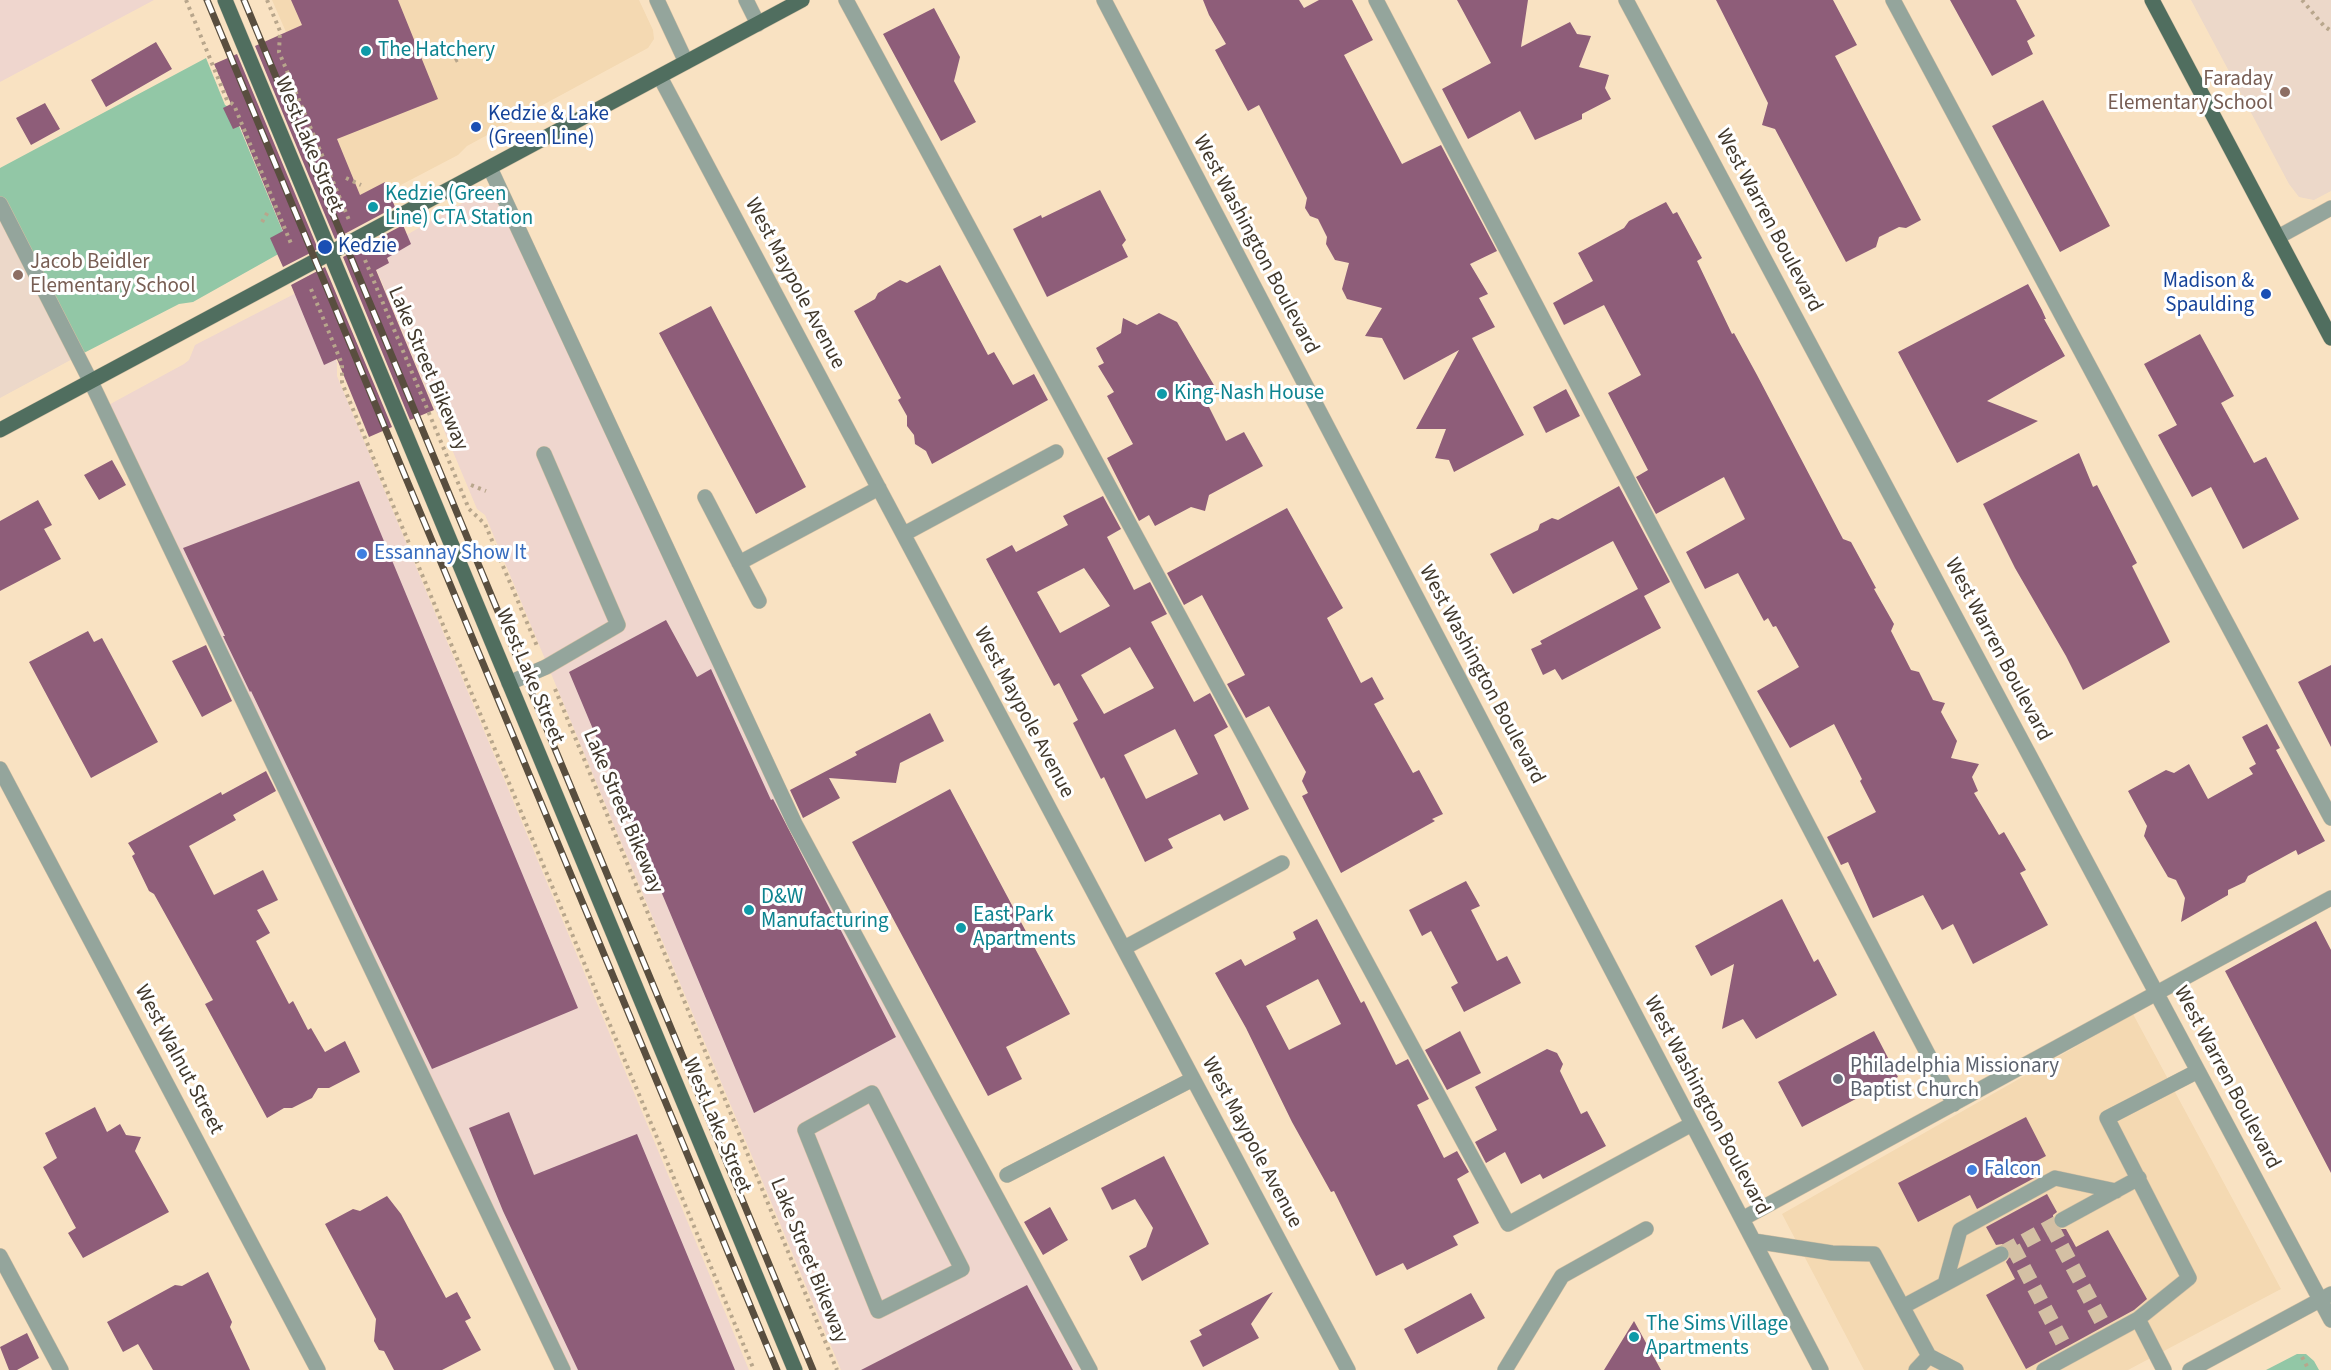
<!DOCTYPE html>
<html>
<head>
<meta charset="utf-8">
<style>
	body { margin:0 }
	canvas { display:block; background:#f9e2c2 }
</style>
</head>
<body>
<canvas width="2331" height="1370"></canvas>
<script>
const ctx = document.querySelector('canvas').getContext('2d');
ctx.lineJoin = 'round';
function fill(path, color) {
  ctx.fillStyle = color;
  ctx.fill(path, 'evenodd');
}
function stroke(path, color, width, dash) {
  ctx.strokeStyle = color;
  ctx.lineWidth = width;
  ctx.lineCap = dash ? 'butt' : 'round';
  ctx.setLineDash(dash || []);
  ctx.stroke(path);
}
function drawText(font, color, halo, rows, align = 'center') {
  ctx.font = font + ' "Source Sans 3",sans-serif';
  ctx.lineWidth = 6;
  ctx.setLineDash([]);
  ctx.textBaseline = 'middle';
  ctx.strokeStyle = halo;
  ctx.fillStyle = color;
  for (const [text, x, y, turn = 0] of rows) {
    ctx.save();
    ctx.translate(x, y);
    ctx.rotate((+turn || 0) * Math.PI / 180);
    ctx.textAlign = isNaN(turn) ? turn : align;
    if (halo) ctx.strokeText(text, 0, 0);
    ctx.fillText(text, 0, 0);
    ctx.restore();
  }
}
const built = new Path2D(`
	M272 0H639L653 30 654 39 648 48 467 146 458 155 357 208 285 48 286 32Z
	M2133 1014 2281 1289 2128 1370H1864L1782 1214Z`);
const industrial = new Path2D(`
	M0 0H154L0 82Z
	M501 193 795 824 1090 1370H841L485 515 477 509 373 261 375 253 473 197Z
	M302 290 311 301 337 363V376L749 1370H568L103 408 184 364 189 360 195 345Z`);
const education = new Path2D(`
	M2191 0H2331V191L2314 200 2299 197 2289 184Z
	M0 203 78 356 0 398Z`);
const green = new Path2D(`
	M206 58 225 105 232 109 288 244 282 252 193 302 179 304 78 356 0 204V168Z
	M2297 1354H2306L2314 1361 2319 1370H2266Z`);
const building = new Path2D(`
	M291 0H398L438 99 337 139 360 195 385 182 395 207 335 239 255 46 302 25Z
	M1203 0H1299L1304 8 1319 0H1352L1373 40 1344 55 1402 164 1441 145 1497 251 1470 264 1488 294 1479 298 1495 327 1472 338 1524 435 1454 472 1449 460 1435 458 1446 429H1416L1459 350 1404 380 1382 338 1365 336 1382 308 1347 299 1342 289 1349 263 1335 260 1326 244 1327 237 1318 219 1310 216 1305 208 1307 198 1259 105 1248 111 1215 50 1226 44 1209 15Z
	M1457 0H1528L1521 47 1570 22 1577 34 1591 36 1579 67 1609 75 1605 88 1611 99 1582 114V119L1535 140 1520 111 1468 139 1442 89 1491 63Z
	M1716 0H1833L1857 45 1835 56 1921 220 1906 228 1899 227 1879 237 1876 247 1846 262 1775 129 1762 125 1768 103Z
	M1950 0H2016L2035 36 2027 41 2033 54 1992 76Z
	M934 8 960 57 954 81 976 122 941 141 883 34Z
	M156 42 172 69 106 107 91 80Z
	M237 54 318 249 283 267 270 238 283 231 240 126 233 129 223 108 231 104 214 64Z
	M2043 100 2110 226 2060 252 1992 126Z
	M45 103 60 129 31 145 16 118Z
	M1100 190 1126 240 1122 245 1128 257 1047 297 1013 229 1041 215 1042 218Z
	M1666 202 1673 214 1677 212 1702 258 1697 261 1732 334 1734 333 1757 375 1843 539 1851 542 1876 588 1874 589 1894 624 1891 631 1911 670 1919 672 1933 700 1945 703 1941 712 1957 741 1951 758 1979 764 1972 777 1978 791 1974 793 1999 835 2004 832 2026 870 2020 873 2048 925 1973 964 1953 924 1942 930 1923 895 1873 918 1848 862 1841 865 1827 837 1876 812 1860 781 1862 779 1834 724 1790 748 1757 691 1799 667 1776 626 1773 627 1768 618 1764 621 1738 573 1705 589 1686 552 1745 519 1724 477 1656 514 1636 477 1648 470 1608 393 1641 375 1604 305 1564 325 1553 303 1593 281 1578 253 1624 228 1629 221Z
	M403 225 411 244 387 258 389 263 376 270 434 410 410 420 343 257Z
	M940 265 988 355 994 352 1013 385 1034 374 1048 400 932 464 926 451 915 444 914 435 907 426V416L898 400 901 398 854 311 875 299 878 293 900 280 907 283Z
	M325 267 392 427 369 437 337 359 324 365 291 285Z
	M2028 284 2042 310 2046 319H2044L2065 356 1987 401 2038 421 1957 463 1898 352Z
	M711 306 806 487 756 514 659 333Z
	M1159 313 1177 322 1218 392 1205 399 1226 441 1244 432 1263 466 1209 495 1205 511 1191 507 1155 526 1149 515 1139 521 1107 458 1133 444 1107 396 1114 392 1098 366 1104 363 1096 348 1121 333 1123 318 1137 325Z
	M2200 334 2234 396 2221 403 2254 463 2266 457 2299 519 2243 549 2211 487 2192 497 2158 435 2177 425 2144 364Z
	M1566 389 1580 416 1546 433 1533 407Z
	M2079 453 2093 487 2097 485 2137 563 2132 566 2170 642 2083 690 2066 656 2015 568 1983 504Z
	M112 460 126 485 99 500 84 475Z
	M359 481 578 1008 432 1069 251 691 250 692 223 636H225L183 548Z
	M1619 486 1670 582 1644 596 1661 628 1562 680 1555 669 1543 675 1531 649 1542 644 1540 641 1638 589 1613 541 1513 594 1490 554 1538 530 1540 524 1552 518 1558 520Z
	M1103 496 1121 529 1107 537 1134 590 1150 582 1167 614 1151 622 1194 702 1210 693 1228 727 1214 735 1249 809 1224 821 1220 814 1168 839 1173 848 1145 862 1104 777 1101 779 1073 723 1078 720 1059 683 1054 686 986 559 1012 545 1016 552 1068 525 1063 516ZM1084 568 1110 606 1060 633 1037 592ZM1130 647 1154 688 1104 714 1081 675ZM1175 729 1198 774 1146 799 1124 755Z
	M38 500 52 525 44 529 61 559 0 591V521Z
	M1287 508 1343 608 1327 618 1361 683 1372 677 1384 699 1374 704 1413 773 1419 770 1443 814 1432 819 1435 821 1341 873 1302 796 1308 793 1302 781 1306 772 1269 706 1246 718 1227 684 1245 675 1202 595 1184 605 1167 573Z
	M666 620 697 677 711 669 771 800 773 799 896 1037 754 1113 569 672Z
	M88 631 94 642 102 638 158 742 91 778 29 662Z
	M206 645 232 701 202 717 172 661Z
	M2331 665V747L2298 682Z
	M930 713 944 741 900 763 896 783 829 778 840 798 803 818 790 790 857 755 855 752Z
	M2267 724 2280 748 2276 750 2325 841 2298 855 2296 850 2248 876 2245 882 2228 890V895L2181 922 2185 898 2176 880 2168 877 2144 836 2147 826 2128 791 2166 770 2174 773 2189 764 2208 799 2253 774 2249 768 2256 764 2242 737Z
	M266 771 276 791 233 815 236 820 189 846 214 895 263 870 278 900 257 910 270 933 256 941 289 1004 293 1001 308 1030 311 1028 325 1052 345 1041 360 1072 329 1088H318L312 1098 292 1108H284L267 1118 205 1004 213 1000 154 894 149 891 132 856 135 854 128 843 221 792 222 795Z
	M950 789 1070 1014 1006 1047 1022 1079 988 1096 852 842Z
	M1466 881 1480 906 1471 910 1497 961 1507 956 1521 983 1464 1012 1451 987 1458 983 1431 931 1422 936 1409 910Z
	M1782 899 1814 962 1818 959 1837 995 1756 1039 1743 1019 1722 1029 1734 964 1711 976 1695 946Z
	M1317 919 1361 1003 1364 1001 1396 1065 1408 1059 1429 1099 1417 1105 1444 1158 1457 1151 1469 1172 1457 1179 1479 1223 1453 1236 1458 1245 1407 1270 1403 1263 1376 1276 1334 1191 1331 1192 1292 1122 1246 1028 1215 973 1241 959 1245 966 1296 939 1293 932ZM1318 979 1341 1024 1289 1050 1266 1006Z
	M2316 921 2331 950V1173L2225 971Z
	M1460 1031 1481 1073 1447 1090 1425 1050Z
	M1874 1031 1898 1077 1802 1127 1778 1082Z
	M1547 1049 1557 1053 1563 1064 1560 1071 1581 1114 1587 1111 1606 1146 1543 1179 1540 1174 1521 1184 1505 1152 1486 1163 1475 1142 1497 1130 1475 1087Z
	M95 1107 107 1132 120 1124 126 1135 141 1137 135 1151 169 1212 83 1258 68 1233 76 1228 43 1167 57 1158 45 1133Z
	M509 1112 534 1175 637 1134 735 1370H578L503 1211 469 1128Z
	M2026 1117 2046 1156 2031 1164 2038 1176 1977 1209 1970 1195 1918 1222 1898 1183Z
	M1164 1156 1209 1244 1142 1281 1129 1256 1146 1247 1153 1228 1135 1199 1112 1210 1101 1188Z
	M2047 1194 2057 1212 2053 1215V1224L2057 1229H2066L2076 1247 2108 1230 2147 1299 2134 1310 2026 1369 1986 1295 2015 1279 2006 1262 2011 1255 2009 1249 2002 1244 1996 1245 1986 1227Z
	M387 1196 401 1214 446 1298 457 1292 471 1318 465 1321 481 1350 442 1370H394L384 1351 379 1350 374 1341 376 1319 325 1224 353 1209 360 1211Z
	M1050 1207 1068 1240 1043 1255 1024 1222Z
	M208 1272 232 1322 230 1327 250 1370H153L138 1344 123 1352 107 1322 175 1285 182 1286Z
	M1027 1285 1073 1370H861Z
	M1273 1292 1251 1324 1259 1338 1203 1367 1190 1341 1202 1335 1199 1330Z
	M1471 1293 1485 1318 1417 1354 1404 1329Z
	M1634 1321 1661 1370H1604Z
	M27 1333 39 1358 17 1370H9L0 1347Z`);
const minorTunnel = new Path2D(`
	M2051 1226 2104 1326
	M2013 1247 2065 1347
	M2004 1252 2059 1222`);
const path = new Path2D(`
	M186 0 227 100 234 105 292 246
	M267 0 280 31 279 52 349 220
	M2302 0 2324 26 2331 31
	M455 61 466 55
	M346 178 361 185
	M262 222 269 210
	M365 260 469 509 485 524 537 646
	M311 289 342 364V382L345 390 754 1370
	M471 485 486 491
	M555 689 837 1370
	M2302 1357 2309 1370`);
const minor = new Path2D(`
	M657 0 686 62
	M746 0 758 24
	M846 0 1508 1224 1692 1124
	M1104 0 1821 1370
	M1376 0 1954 1104
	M1626 0 2331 1320
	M1893 0 2331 818
	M660 77 1348 1370
	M490 168 795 824 1090 1370
	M0 204 91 382 563 1370
	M2278 237 2331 208
	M705 497 759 601
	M904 534 1056 452
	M739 563 879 488
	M509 683 546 667 618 625 544 454
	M0 769 318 1370
	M1124 948 1282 863
	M872 1093 962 1269 878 1311 805 1130Z
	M1007 1175 1193 1079
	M1742 1219 2331 898
	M2062 1220 2139 1178
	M1754 1241 1832 1253 1874 1254 1929 1356 1916 1370
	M0 1256 61 1370
	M1945 1284 1960 1230 2055 1178 2116 1191
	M1904 1306 2001 1254
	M2138 1319 2164 1370
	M1929 1356 1956 1370
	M1505 1370 1562 1276 1646 1229
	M2044 1370 2138 1319 2189 1278 2107 1118 2198 1071
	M2190 1370 2331 1294`);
const major = new Path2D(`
	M225 0 795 1370
	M2152 0 2331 338
	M0 430 802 0`);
const rail = new Path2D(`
	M207 0 777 1370
	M244 0 813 1370`);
const markers = [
	[366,51,6,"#0f9aa8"],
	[2285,92,6,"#8d6e63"],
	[476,127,6,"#1a4fb4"],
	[373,207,6,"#0f9aa8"],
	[325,247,8,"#1a4fb4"],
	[18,275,6,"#8d6e63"],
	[2266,294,6,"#1a4fb4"],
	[1162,394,6,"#0f9aa8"],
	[362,554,6,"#3f7fe0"],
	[749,910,6,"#0f9aa8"],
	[961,928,6,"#0f9aa8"],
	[1838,1079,6,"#6b7280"],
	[1972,1170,6,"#3f7fe0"],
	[1634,1337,6,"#0f9aa8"]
];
const cultureNames = [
	["The Hatchery",378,51],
	["Kedzie (Green",385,195],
	["Line) CTA Station",385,219],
	["King-Nash House",1174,394],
	["D&W",761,898],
	["Manufacturing",761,922],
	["East Park",973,916],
	["Apartments",973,940],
	["The Sims Village",1646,1325],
	["Apartments",1646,1349]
];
const educationNames = [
	["Faraday",2273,80],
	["Elementary School",2273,104],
	["Jacob Beidler",30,263,"left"],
	["Elementary School",30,287,"left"]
];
const transitNames = [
	["Kedzie & Lake",488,115],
	["(Green Line)",488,139],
	["Kedzie",338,247],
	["Madison &",2254,282,"right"],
	["Spaulding",2254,306,"right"]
];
const streetNames = [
	["West Lake Street",308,145,67],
	["West Warren Boulevard",1768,221,62],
	["West Washington Boulevard",1255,245,62],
	["West Maypole Avenue",794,284,62],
	["Lake Street Bikeway",427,369,67],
	["West Warren Boulevard",1997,650,62],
	["West Washington Boulevard",1481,675,62],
	["West Lake Street",529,677,67],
	["West Maypole Avenue",1023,713,62],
	["Lake Street Bikeway",622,812,67],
	["West Walnut Street",178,1060,62],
	["West Warren Boulevard",2226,1078,62],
	["West Washington Boulevard",1706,1106,62],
	["West Lake Street",716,1126,67],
	["West Maypole Avenue",1251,1143,62],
	["Lake Street Bikeway",808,1261,68]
];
const shopNames = [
	["Essannay Show It",374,554],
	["Falcon",1984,1170]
];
const worshipNames = [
	["Philadelphia Missionary",1850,1067],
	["Baptist Church",1850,1091]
];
fill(built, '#f4d9b2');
fill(industrial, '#efd6ce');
fill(education, '#ecd8c9');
fill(green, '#92c7a6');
fill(building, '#8e5d79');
stroke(minorTunnel, '#d4c0a4', 15, [15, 8]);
stroke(minor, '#d4c0a4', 16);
stroke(major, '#d4c0a4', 16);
stroke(path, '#b8a68c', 4, [3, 4.5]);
stroke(minor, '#94a59c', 15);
stroke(major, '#506e5f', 15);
stroke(rail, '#594e3f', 7);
stroke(rail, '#fff', 4.5, [14]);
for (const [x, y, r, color] of markers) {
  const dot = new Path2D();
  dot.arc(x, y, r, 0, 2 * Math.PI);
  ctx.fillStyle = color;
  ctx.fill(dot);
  stroke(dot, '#fff', 2);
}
drawText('21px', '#0d838f', '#fff', cultureNames, 'left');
drawText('21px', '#785e54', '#fff', educationNames, 'right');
drawText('21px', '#164399', '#fff', transitNames, 'left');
drawText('21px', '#41382b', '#fff', streetNames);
drawText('21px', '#366cbe', '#fff', shopNames, 'left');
drawText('21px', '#5b616d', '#fff', worshipNames, 'left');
</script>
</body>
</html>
